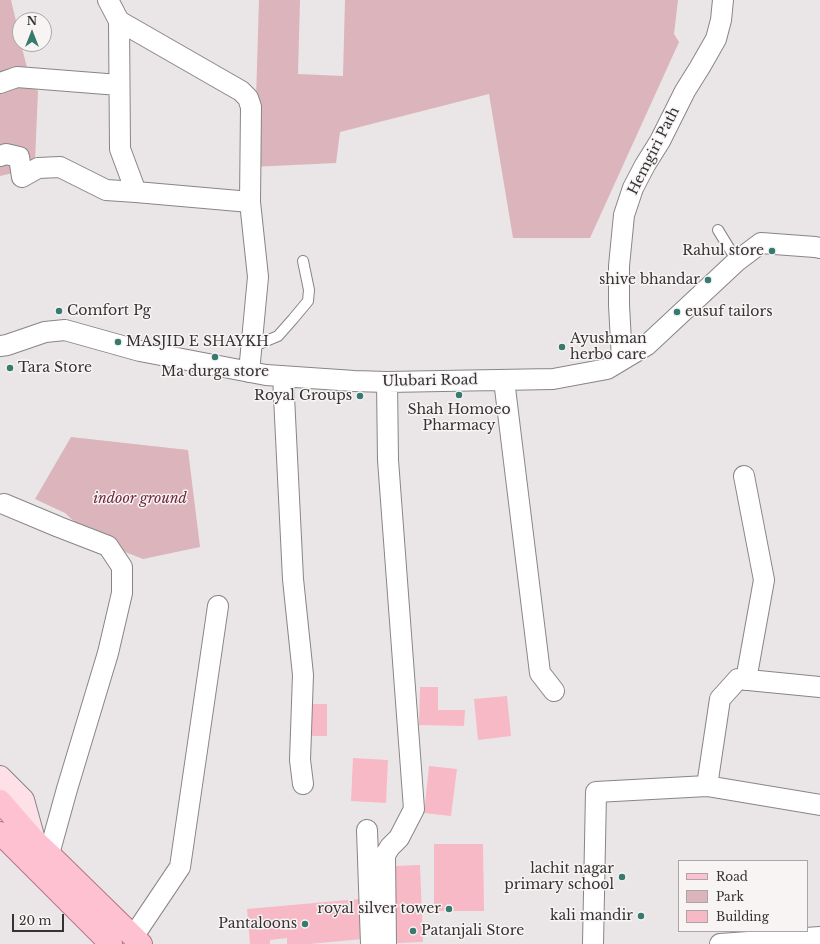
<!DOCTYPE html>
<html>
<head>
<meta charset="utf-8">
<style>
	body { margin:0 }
	#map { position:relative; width:820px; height:944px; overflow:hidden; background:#eae6e7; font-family:"Libre Baskerville",serif }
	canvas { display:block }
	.legend { position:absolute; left:678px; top:860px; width:130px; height:72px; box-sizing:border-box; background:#f8f4f4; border:1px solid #aaa6a7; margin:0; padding:5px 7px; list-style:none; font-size:12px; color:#343233 }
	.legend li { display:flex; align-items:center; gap:8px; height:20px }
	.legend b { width:20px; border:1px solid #aaa6a7 }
	.north { position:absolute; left:12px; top:12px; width:40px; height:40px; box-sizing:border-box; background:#f8f4f4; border:1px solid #aaa6a7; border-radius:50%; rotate:0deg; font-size:11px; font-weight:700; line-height:16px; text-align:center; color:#343233 }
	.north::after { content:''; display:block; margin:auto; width:14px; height:18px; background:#377b6e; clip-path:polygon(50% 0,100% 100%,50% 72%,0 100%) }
	.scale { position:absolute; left:12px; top:914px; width:52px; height:18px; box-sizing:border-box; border:2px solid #343233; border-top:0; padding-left:5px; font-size:12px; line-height:14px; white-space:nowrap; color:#343233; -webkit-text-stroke:3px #f8f4f4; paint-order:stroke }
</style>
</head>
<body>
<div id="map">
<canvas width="820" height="944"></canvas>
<ul class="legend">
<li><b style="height:5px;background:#fec1d1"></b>Road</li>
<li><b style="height:11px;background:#dbb4bc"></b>Park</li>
<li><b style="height:11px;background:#f8b9c7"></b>Building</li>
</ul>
<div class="north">N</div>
<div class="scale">20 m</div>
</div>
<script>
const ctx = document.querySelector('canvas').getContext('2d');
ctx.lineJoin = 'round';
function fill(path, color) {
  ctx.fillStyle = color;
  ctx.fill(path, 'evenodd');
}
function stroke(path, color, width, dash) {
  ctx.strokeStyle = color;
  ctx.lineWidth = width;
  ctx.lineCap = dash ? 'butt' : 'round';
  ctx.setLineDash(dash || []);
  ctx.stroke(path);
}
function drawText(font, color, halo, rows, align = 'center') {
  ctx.font = font + ' "Libre Baskerville",serif';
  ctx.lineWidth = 3;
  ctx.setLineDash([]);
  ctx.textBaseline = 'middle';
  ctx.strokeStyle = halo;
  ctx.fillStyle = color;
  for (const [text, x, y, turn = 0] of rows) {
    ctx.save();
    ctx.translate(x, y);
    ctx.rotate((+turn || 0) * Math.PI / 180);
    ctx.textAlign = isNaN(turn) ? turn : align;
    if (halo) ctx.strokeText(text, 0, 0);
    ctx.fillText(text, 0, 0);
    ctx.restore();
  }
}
const green = new Path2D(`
	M0 0H11L20 38V44H21L32 87 38 91 35 161 22 171 0 176Z
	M259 0H300L298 74 343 76 345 0H678L674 34 679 42 590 238H513L489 94 340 132 336 163 251 167 256 99Z
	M71 437 188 450 200 547 143 559 94 540 65 513 35 499Z`);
const building = new Path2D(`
	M420 687H438V710H465L464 726 419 725Z
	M507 696 511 736 478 740 474 699Z
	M303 704H327V736H304Z
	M353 758 388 760 386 803 351 801Z
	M429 766 457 769 451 816 424 813Z
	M434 844H483L484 911H434Z
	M420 865 423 942 397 943 394 866Z
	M359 899 363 939 309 944H287V938L270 940V944H250L247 909Z`);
const lane = new Path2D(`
	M718 230 737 261
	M252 347 278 336 293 319 308 301 309 290 303 261`);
const street = new Path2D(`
	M108 0 119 21 241 91 248 98 251 107 250 202 258 277 249 372
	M119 21 120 149 136 192 250 202
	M0 83 17 77 119 85
	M0 156 6 154 19 157 22 177 38 168 60 167 106 190 136 192
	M0 346 7 345 45 332 65 330 140 351 266 375 354 381 387 382 553 379 607 369 647 345 737 261 761 243 815 247 820 248
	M622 360 619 305V266L624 215 633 188 645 165 660 141 685 91 700 67 716 39 721 20 723 0
	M283 376 293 579 303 675 300 760 303 784
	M504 380 540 673 554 691
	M744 476 764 580 746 680
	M4 504 59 527 108 546 122 567V593L108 653 67 789 49 854
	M707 786 820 805
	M367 830 371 944
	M133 937 180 867 218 606
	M386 944 385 855 390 847 399 838 414 809 388 460 387 382
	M593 944 596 792 707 786 720 699 738 679 820 687
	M720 944 820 937`);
const secondary = new Path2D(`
	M0 777 23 800 34 840`);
const primary = new Path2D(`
	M0 801 34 840 49 854 141 944
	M0 833 111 944`);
const markers = [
	[772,251,4,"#377b6e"],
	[708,280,4,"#377b6e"],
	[59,311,4,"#377b6e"],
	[677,312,4,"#377b6e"],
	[118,342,4,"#377b6e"],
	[562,347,4,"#377b6e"],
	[215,357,4,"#377b6e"],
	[10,368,4,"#377b6e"],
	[459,395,4,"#377b6e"],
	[360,396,4,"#377b6e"],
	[622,877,4,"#377b6e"],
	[449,909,4,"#377b6e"],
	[641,916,4,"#377b6e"],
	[305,924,4,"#377b6e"],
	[413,931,4,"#377b6e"]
];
const streetNames = [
	["Hemgiri Path",654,151,-63],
	["Ulubari Road",430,381,-1]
];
const poiNames = [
	["Rahul store",764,251],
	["shive bhandar",700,280],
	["Comfort Pg",67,311,"left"],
	["eusuf tailors",685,312,"left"],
	["Ayushman",570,339,"left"],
	["herbo care",570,355,"left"],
	["MASJID E SHAYKH",126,342,"left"],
	["Tara Store",18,368,"left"],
	["Ma durga store",215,372,"center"],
	["Royal Groups",352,396],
	["Shah Homoeo",459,410,"center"],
	["Pharmacy",459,426,"center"],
	["lachit nagar",614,869],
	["primary school",614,885],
	["royal silver tower",441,909],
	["kali mandir",633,916],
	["Pantaloons",297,924],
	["Patanjali Store",421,931,"left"]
];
const parkNames = [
	["indoor ground",140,499]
];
fill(green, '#dbb4bc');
fill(building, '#f8b9c7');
stroke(lane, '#898586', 12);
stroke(street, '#898586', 22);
stroke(secondary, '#898586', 24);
stroke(primary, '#b77486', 24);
stroke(lane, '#fff', 10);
stroke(street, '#fff', 20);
stroke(secondary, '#fee0e8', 22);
stroke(primary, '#fec1d1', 22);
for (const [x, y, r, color] of markers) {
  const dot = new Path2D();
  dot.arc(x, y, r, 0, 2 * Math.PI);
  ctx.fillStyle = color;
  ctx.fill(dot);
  stroke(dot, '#f8f4f4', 1.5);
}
drawText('14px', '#343233', '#f8f4f4', streetNames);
drawText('14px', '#343233', '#f8f4f4', poiNames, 'right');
drawText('italic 14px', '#722a40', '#f8f4f4', parkNames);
</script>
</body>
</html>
